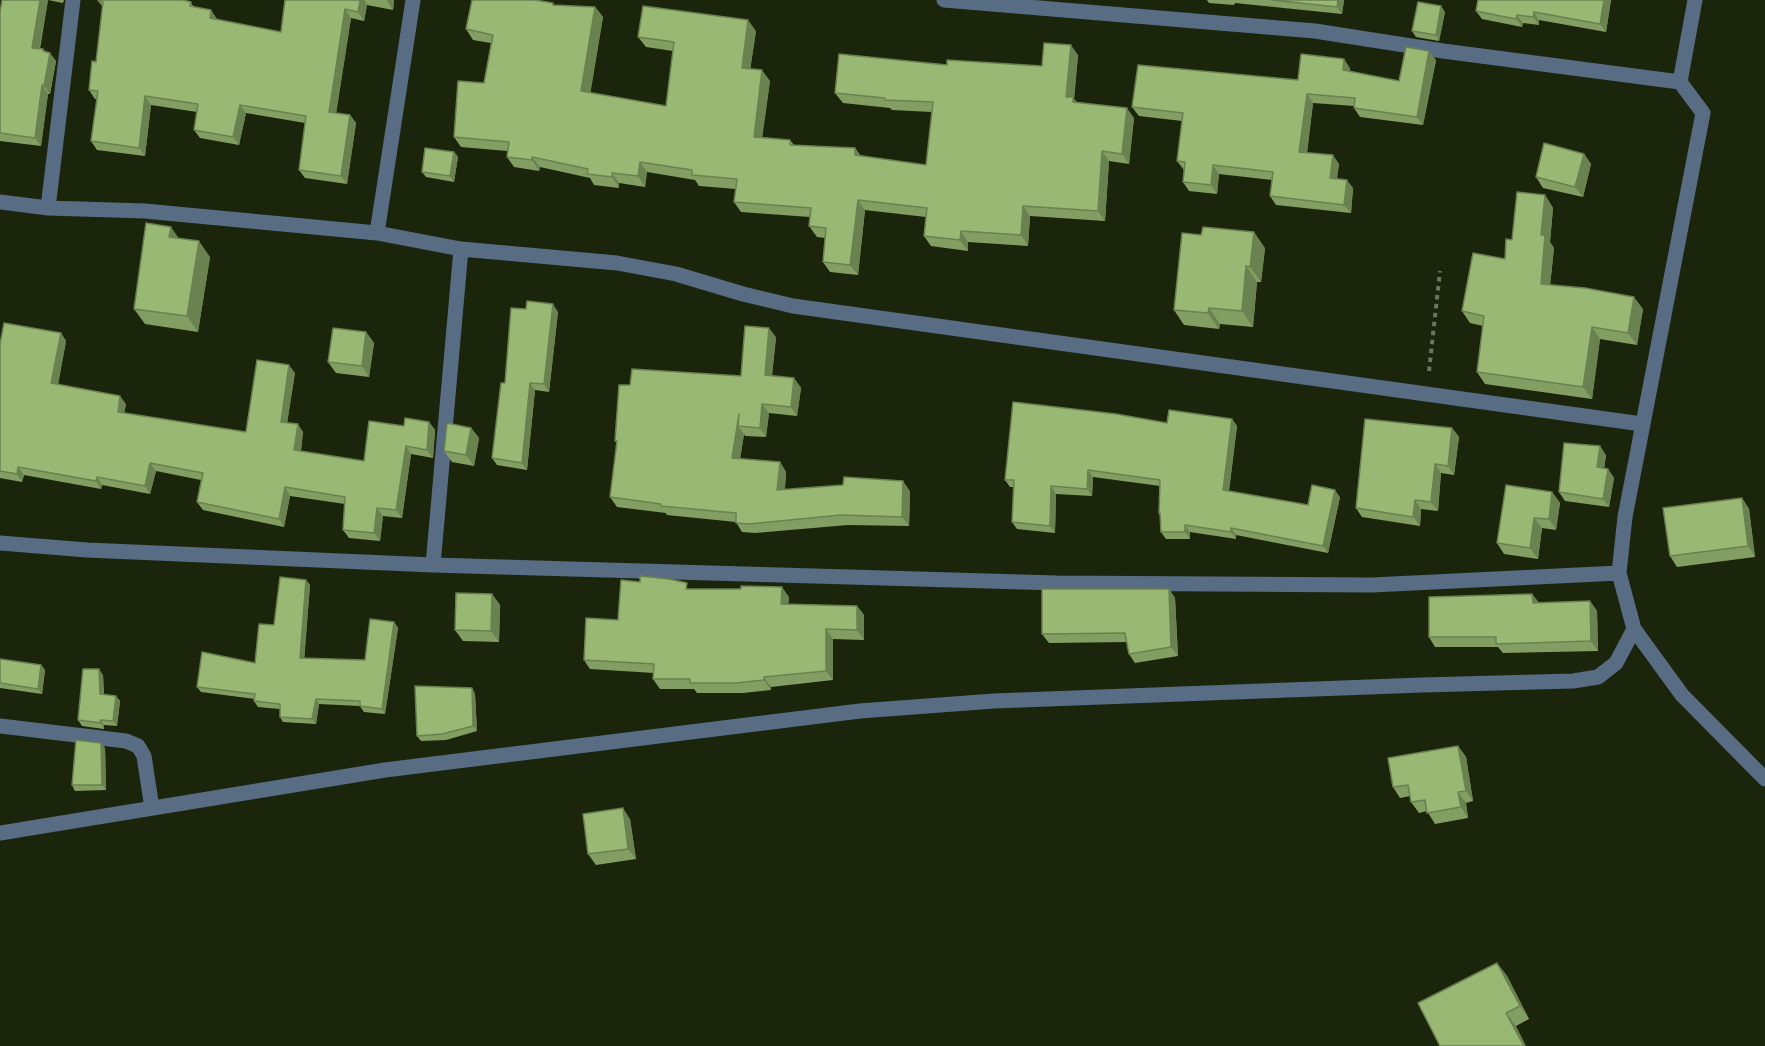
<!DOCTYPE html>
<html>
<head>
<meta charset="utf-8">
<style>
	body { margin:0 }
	canvas { display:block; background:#1a250c }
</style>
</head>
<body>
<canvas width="1765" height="1046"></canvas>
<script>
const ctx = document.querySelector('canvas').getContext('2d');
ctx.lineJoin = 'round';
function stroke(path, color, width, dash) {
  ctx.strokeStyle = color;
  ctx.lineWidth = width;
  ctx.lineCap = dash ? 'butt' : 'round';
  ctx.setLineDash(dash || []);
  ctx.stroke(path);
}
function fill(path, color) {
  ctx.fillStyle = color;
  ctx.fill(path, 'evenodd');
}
const path = new Path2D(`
	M1429 371 1440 271`);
const minor = new Path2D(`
	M944 0 1315 31 1443 51 1680 82
	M0 202 48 208 145 211 377 233 461 249 617 263 676 274 743 294 793 306 1642 424
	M48 208 73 0
	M377 233 413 0
	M0 543 87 550 433 565 1057 583 1372 585 1619 573
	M433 565 461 249
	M1634 629 1682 695 1765 779
	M0 726 126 741 138 746 144 756 152 808
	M0 833 385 770 860 711 994 701 1422 685 1573 681 1598 677 1616 663 1634 629 1619 573 1625 517 1703 113 1680 82 1695 0`);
const wall = new Path2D(`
	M2 0H64L63 3 48 0 40 49H43L56 61 50 94H48L41 146 0 141V13Z
	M285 0H394L393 10 367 5 364 21 351 18 336 113 350 115 356 123 347 184 305 178 299 170 305 123 246 113 239 145 200 138 194 130 197 112 151 105 145 156 97 150 91 141 97 99H95L89 90 96 62 103 7 98 1 190 2 194 7 211 10 217 20 281 32Z
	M1207 0H1344L1342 14 1235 3 1234 5 1209 3Z
	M1611 0 1606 32 1539 20V25L1523 23 1522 27 1482 19 1476 11Z
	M555 5 595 7 603 17 590 93 666 106 673 51 646 47 638 37 756 31 750 69 770 81 762 137 790 140 794 145 855 148 861 156 926 165 932 112 892 110 890 108 843 103 835 93 947 65 1042 66 1078 55 1074 99 1077 102 1134 118 1129 164 1109 161 1105 221 1030 216 1028 246 968 242V251L931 246 924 236 926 217 865 210 858 275 830 272 823 262 825 238 817 237 809 226 810 217 741 212 734 202 736 189 699 186 695 180 647 172 645 187 619 183V188L594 185 590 178 540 167 539 171 514 167 507 157V151L461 147 454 137 484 83 491 43 473 40 466 29Z
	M1445 12 1439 41 1416 37 1412 31Z
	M1436 60 1423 125 1360 117 1354 108V106L1313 103 1307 153 1339 164 1337 178 1353 188 1351 213 1276 205 1270 196 1272 180 1219 174 1217 194 1189 191 1183 182 1184 170 1177 161 1182 121 1139 116 1132 107 1298 80 1350 68V71L1399 81Z
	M454 152 458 157 454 182 426 177 422 172Z
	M1584 154 1591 164 1583 197 1543 188 1536 177Z
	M1545 195 1553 208 1550 242 1554 248 1550 285 1643 309 1637 345 1600 339 1592 399 1485 384 1477 372 1483 326 1470 323 1462 311 1505 259 1512 240Z
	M179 238 210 257 198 332 145 324 134 309Z
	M1265 248 1261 282H1257L1253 327 1220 324 1219 329 1184 325 1174 310Z
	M526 309 558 312 549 392 535 390 527 470 497 465 492 458 505 383Z
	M366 332 374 343 369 377 336 373 328 362Z
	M61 333 66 341 58 384 126 404 124 413 246 432 295 373 287 423 303 432 301 451 364 461 404 426 429 422 435 430 433 458 411 454 402 518 383 516 380 541 349 538 343 530 345 504 290 496 284 527 203 510 197 502 201 480 156 471 150 494 102 485 101 489 24 475 22 482 0 478V344Z
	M776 337 772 376 794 378 801 388 797 416 769 413 766 437 745 436 744 434 740 459 780 462 786 472 785 489 910 491 909 526 848 525 755 533 742 532 736 522 667 515 666 513 617 507 610 497 617 443 615 441 630 385 741 376Z
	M1232 419 1237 426 1229 491 1308 505 1340 497 1328 553 1236 535V539L1190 532V539H1166L1161 532 1160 516 1159 513 1160 486 1093 477 1092 496 1056 494 1055 533 1017 529 1012 522 1014 487H1010L1005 480 1167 423Z
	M471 428 479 438 474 466 452 462 444 451Z
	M1452 428 1459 437 1454 475 1441 473 1438 511 1421 509 1420 526 1362 517 1356 508Z
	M1606 455 1604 469H1608L1614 478 1609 507 1565 501 1559 492Z
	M1552 492 1560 503 1556 530 1542 528 1538 559 1504 554 1497 543Z
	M1742 498 1749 509 1755 557 1677 567 1670 556Z
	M306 580 310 585 304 659 365 660 394 622 398 628 385 714 364 712 360 706 319 704 316 724 283 722 280 717V709L258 707 254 701 255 699 201 692 197 687 255 663 274 625Z
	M691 589 789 597 788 604 857 606 864 615V640L833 639V680L771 687V690L743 693H697L694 689H660L653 679 654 673 590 669 584 660 618 620Z
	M1169 589 1175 598 1178 656 1135 663 1129 654 1127 642 1049 643 1042 634Z
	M492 594 500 605 499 642 463 641 455 630Z
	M1532 594 1539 603 1590 601 1597 611 1598 651 1503 653 1498 647H1435L1429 637Z
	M0 659 41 665 45 670 42 694 0 688Z
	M103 675 104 694 116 696 120 701 117 726 104 725V729L82 726 78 720Z
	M472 688 475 694 477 731 446 740 421 741 417 736Z
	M1458 746 1466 757 1473 801 1466 803 1468 818 1435 824 1427 811 1419 813 1411 802 1410 796 1400 798 1393 787Z
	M105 748 106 790 75 791 72 785Z
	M630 819 636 859 596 865 588 854Z
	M1497 963 1507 976 1529 1019 1516 1026 1440 1046Z`);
const shadedWall = new Path2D(`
	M40 0H48L38 56 32 48Z
	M360 0H364L367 5 364 21 358 12Z
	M387 0H394L393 10 387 1Z
	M1338 0H1344L1342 14 1337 7Z
	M1604 0H1611L1606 32 1600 24Z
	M1441 6 1445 12 1439 41 1436 35Z
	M595 7 603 17 589 102 581 91Z
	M345 9 351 18 335 121 329 112Z
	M211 10 217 19 215 27 210 18Z
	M1534 12 1539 20V25L1533 17Z
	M1517 15 1523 23 1522 27 1516 19Z
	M748 20 756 31 749 78 742 68Z
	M1071 45 1078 55 1074 99 1080 108 1066 97Z
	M43 49 49 57 50 53 56 61 50 94 44 86Z
	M1429 51 1436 60 1423 125 1417 117Z
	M1344 59 1350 68 1349 78 1343 70Z
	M762 70 770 81 761 147 754 137Z
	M42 85 48 94 41 146 35 138Z
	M1307 94 1313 103 1306 161 1299 152Z
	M145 96 151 105 145 156 139 148Z
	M240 105 246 113 239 145 233 137Z
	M1127 108 1134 118 1129 164 1122 154Z
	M350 115 356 123 347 184 341 176Z
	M855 148 862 158 855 155Z
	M1102 151 1109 161 1105 221 1098 211Z
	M454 152 458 157 454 182 450 176Z
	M1584 154 1591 164 1583 197 1575 187Z
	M1333 155 1339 164 1336 186 1330 178Z
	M532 157 540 167 539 171 532 160Z
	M640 162 647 172 645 187 638 176Z
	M1213 165 1219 174 1217 194 1211 185Z
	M612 173 619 183V188L612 177Z
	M1347 180 1353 188 1351 213 1344 205Z
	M1545 195 1553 208 1550 242 1554 248 1549 296 1541 284V235Z
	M858 200 865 210 858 275 850 265Z
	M1023 206 1030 216 1028 246 1021 235Z
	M171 227 182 243 169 237Z
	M961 231 968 242V251L960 240Z
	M1254 232 1265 248 1261 282 1250 267Z
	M199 241 210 257 198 332 187 316Z
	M1246 266 1257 282 1253 327 1242 311Z
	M1634 297 1643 309 1637 345 1628 333Z
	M553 304 558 312 549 392 544 384Z
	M1209 308 1220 324 1219 329 1208 313Z
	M1592 327 1600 339 1592 399 1583 387Z
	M769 328 776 337 771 384 765 375Z
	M366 332 374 343 369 377 362 366Z
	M61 333 66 341 57 391 51 383Z
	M289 365 295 373 286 430 281 422Z
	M794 378 801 388 797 416 791 407Z
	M530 383 535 390 527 470 522 463Z
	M120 396 126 404 123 420 118 412Z
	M762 404 769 413 766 437 760 428Z
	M739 414 738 426 744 434 739 467 732 458Z
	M1232 419 1237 426 1228 498 1223 490Z
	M429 422 435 430 433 458 427 450Z
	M298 424 303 432 300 458 294 450Z
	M471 428 479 438 474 466 466 455Z
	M1452 428 1459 437 1454 475 1448 466Z
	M406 446 411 454 402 518 396 510Z
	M1600 446 1606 455 1603 476 1597 467Z
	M780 462 786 472 784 499 777 490Z
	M150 463 156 471 150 494 145 486Z
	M1435 464 1441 473 1438 511 1431 502Z
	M18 467 24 475 22 482 17 474Z
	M1608 469 1614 478 1609 507 1603 499Z
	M1088 470 1093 477 1092 496 1087 489Z
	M97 477 102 485 101 489 96 481Z
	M903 481 910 491 909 526 902 517Z
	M1051 486 1056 494 1055 533 1050 526Z
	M285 487 290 496 284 527 279 519Z
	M1335 490 1340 497 1328 553 1323 546Z
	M1552 492 1560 503 1556 530 1549 519Z
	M1742 498 1749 509 1755 557 1748 546Z
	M1415 500 1421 509 1420 526 1413 517Z
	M377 508 383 516 380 541 374 533Z
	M1534 518 1542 528 1538 559 1530 548Z
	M1185 525 1190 532V539L1185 532Z
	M1231 528 1236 535V539L1231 532Z
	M306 580 310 585 304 664 300 658Z
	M782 587 789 597 788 613 781 604Z
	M1169 589 1175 598 1178 656 1171 647Z
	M492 594 500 605 499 642 491 631Z
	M1532 594 1539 603H1533Z
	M1590 601 1597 611 1598 651 1591 641Z
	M857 606 864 615V640L857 630Z
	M394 622 398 628 385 714 382 709Z
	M826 629 833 639V680L826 671Z
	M41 665 45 670 42 694 38 689Z
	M99 669 103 675 104 700 100 694Z
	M764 677 771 687V690L764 680Z
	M472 688 475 694 477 731 473 726Z
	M116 696 120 701 117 726 113 721Z
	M316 699 319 704 316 724 312 719Z
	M100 720 104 725V729L101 723Z
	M101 743 105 748 106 790 102 785Z
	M1458 746 1466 757 1473 801 1466 791Z
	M1458 792 1466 803 1468 818 1461 807Z
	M623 808 630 819 636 859 628 849Z
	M1497 963 1507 976 1529 1019 1520 1006Z
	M1506 1013 1516 1026 1526 1046H1524Z`);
const building = new Path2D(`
	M2 0H40L32 48 43 49V51L50 53 44 86 42 85 35 138 0 133V13Z
	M99 0H183L191 2 190 6 211 10 210 18 281 32 285 0H360L358 12 345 9 329 112 350 115 341 176 299 170 306 116 240 105 233 137 194 130 198 104 145 96 139 148 91 141 98 91 89 90 92 61 96 62 103 2 98 1Z
	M472 0H535L553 3V5L595 7 581 91 666 106 674 42 638 37 643 6 748 20 742 68 762 70 754 137 790 140V145L855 148V155L926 165 933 102 885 100V98L835 93 839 54 947 65V60L1042 66 1044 43 1071 45 1066 97H1073V102L1127 108 1122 154 1102 151 1098 211 1023 206 1021 235 961 231 960 240 924 236 927 208 858 200 850 265 823 262 826 228 809 226 811 208 734 202 737 179 692 175V170L640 162 638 176 612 173V177L587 174 588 169 532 157V160L507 157 509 142 454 137 458 81 484 83 493 35 466 29Z
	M1272 0H1338L1337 7Z
	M1478 0H1604L1600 24 1534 12 1533 17 1517 15 1516 19 1476 11Z
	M1418 2 1441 6 1436 35 1412 31Z
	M1406 47 1429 51 1417 117 1354 108 1355 98 1307 94 1299 152 1333 155 1330 178 1347 180 1344 205 1270 196 1273 172 1213 165 1211 185 1183 182 1185 162 1177 161 1183 113 1132 107 1138 65 1298 80 1301 54 1344 59 1343 70 1399 81Z
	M1544 143 1584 154 1575 187 1536 177Z
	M425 148 454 152 450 176 422 172Z
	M1517 192 1545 195 1541 235H1545L1541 284 1585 288 1634 297 1628 333 1592 327 1583 387 1477 372 1484 316 1462 311 1473 253 1505 259 1506 239 1512 240Z
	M146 223 171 227 169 237 199 241 187 316 134 309Z
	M1203 227 1254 232 1250 267 1246 266 1242 311 1209 308 1208 313 1174 310 1182 233 1201 235Z
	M527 301 553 304 544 384 530 383 522 463 492 458 501 383H505L511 308 526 309Z
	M4 323 61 333 51 383 120 396 118 412 246 432 257 360 289 365 281 422 298 424 294 450 364 461 369 421 404 426 405 418 429 422 427 450 406 446 396 510 377 508 374 533 343 530 345 497 285 487 279 519 197 502 203 473 150 463 145 486 97 477 96 481 18 467 17 474 0 471V344Z
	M745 326 769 328 765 375 794 378 791 407 762 404 760 428 738 426 739 414 732 458 780 462 777 490 843 485 844 477 903 481 902 517 841 515 749 524 736 523V513L661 506V504L610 497 617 441H615L619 385H630L632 369 741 376Z
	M333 328 366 332 362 366 328 362Z
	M1013 402 1116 414 1167 423 1169 410 1232 419 1223 490 1308 505 1312 485 1335 490 1323 546 1231 528V532L1185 525V532H1161L1160 513H1159L1160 480 1088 470 1087 489 1051 486 1050 526 1012 522 1014 480H1005Z
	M1365 419 1452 428 1448 466 1435 464 1431 502 1415 500 1413 517 1356 508Z
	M447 423 471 428 466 455 444 451Z
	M1564 443 1600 446 1597 467 1608 469 1603 499 1559 492Z
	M1506 485 1552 492 1549 519 1534 518 1530 548 1497 543Z
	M1742 498 1748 546 1670 556 1663 508Z
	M640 576 669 579 687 583 686 589H741V586L782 587 781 604 857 606V630L826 629V671L764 677V680L736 683H690V679H653L654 664 584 660 586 618 618 620 621 580 640 582Z
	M280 577 306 580 300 658 365 660 370 619 394 622 382 709 360 706V701L316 699 312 719 280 717V704L254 701 255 694 197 687 202 652 255 663 259 624 274 625Z
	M1042 589H1169L1171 647 1129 654 1125 633 1042 634Z
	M456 593 492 594 491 631 455 630Z
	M1532 594 1533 603 1590 601 1591 641 1496 644V637H1429V597Z
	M0 659 41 665 38 689 0 683Z
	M83 669H99L100 694 116 696 113 721 100 720 101 723 78 720Z
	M415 686 472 688 473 726 442 734 417 736Z
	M76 740 101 743 102 785H72Z
	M1458 746 1466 791 1458 792 1461 807 1427 813 1425 800 1411 802 1408 785 1393 787 1388 758Z
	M623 808 628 849 588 854 583 814Z
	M1497 963 1520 1006 1506 1013 1524 1046H1440L1418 1003Z`);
stroke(path, '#6b755f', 4, [4.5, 4.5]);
stroke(minor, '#586c84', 15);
fill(wall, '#839e63');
fill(shadedWall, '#6a8150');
fill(building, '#98b873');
stroke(building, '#6a8150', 1.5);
</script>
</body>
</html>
